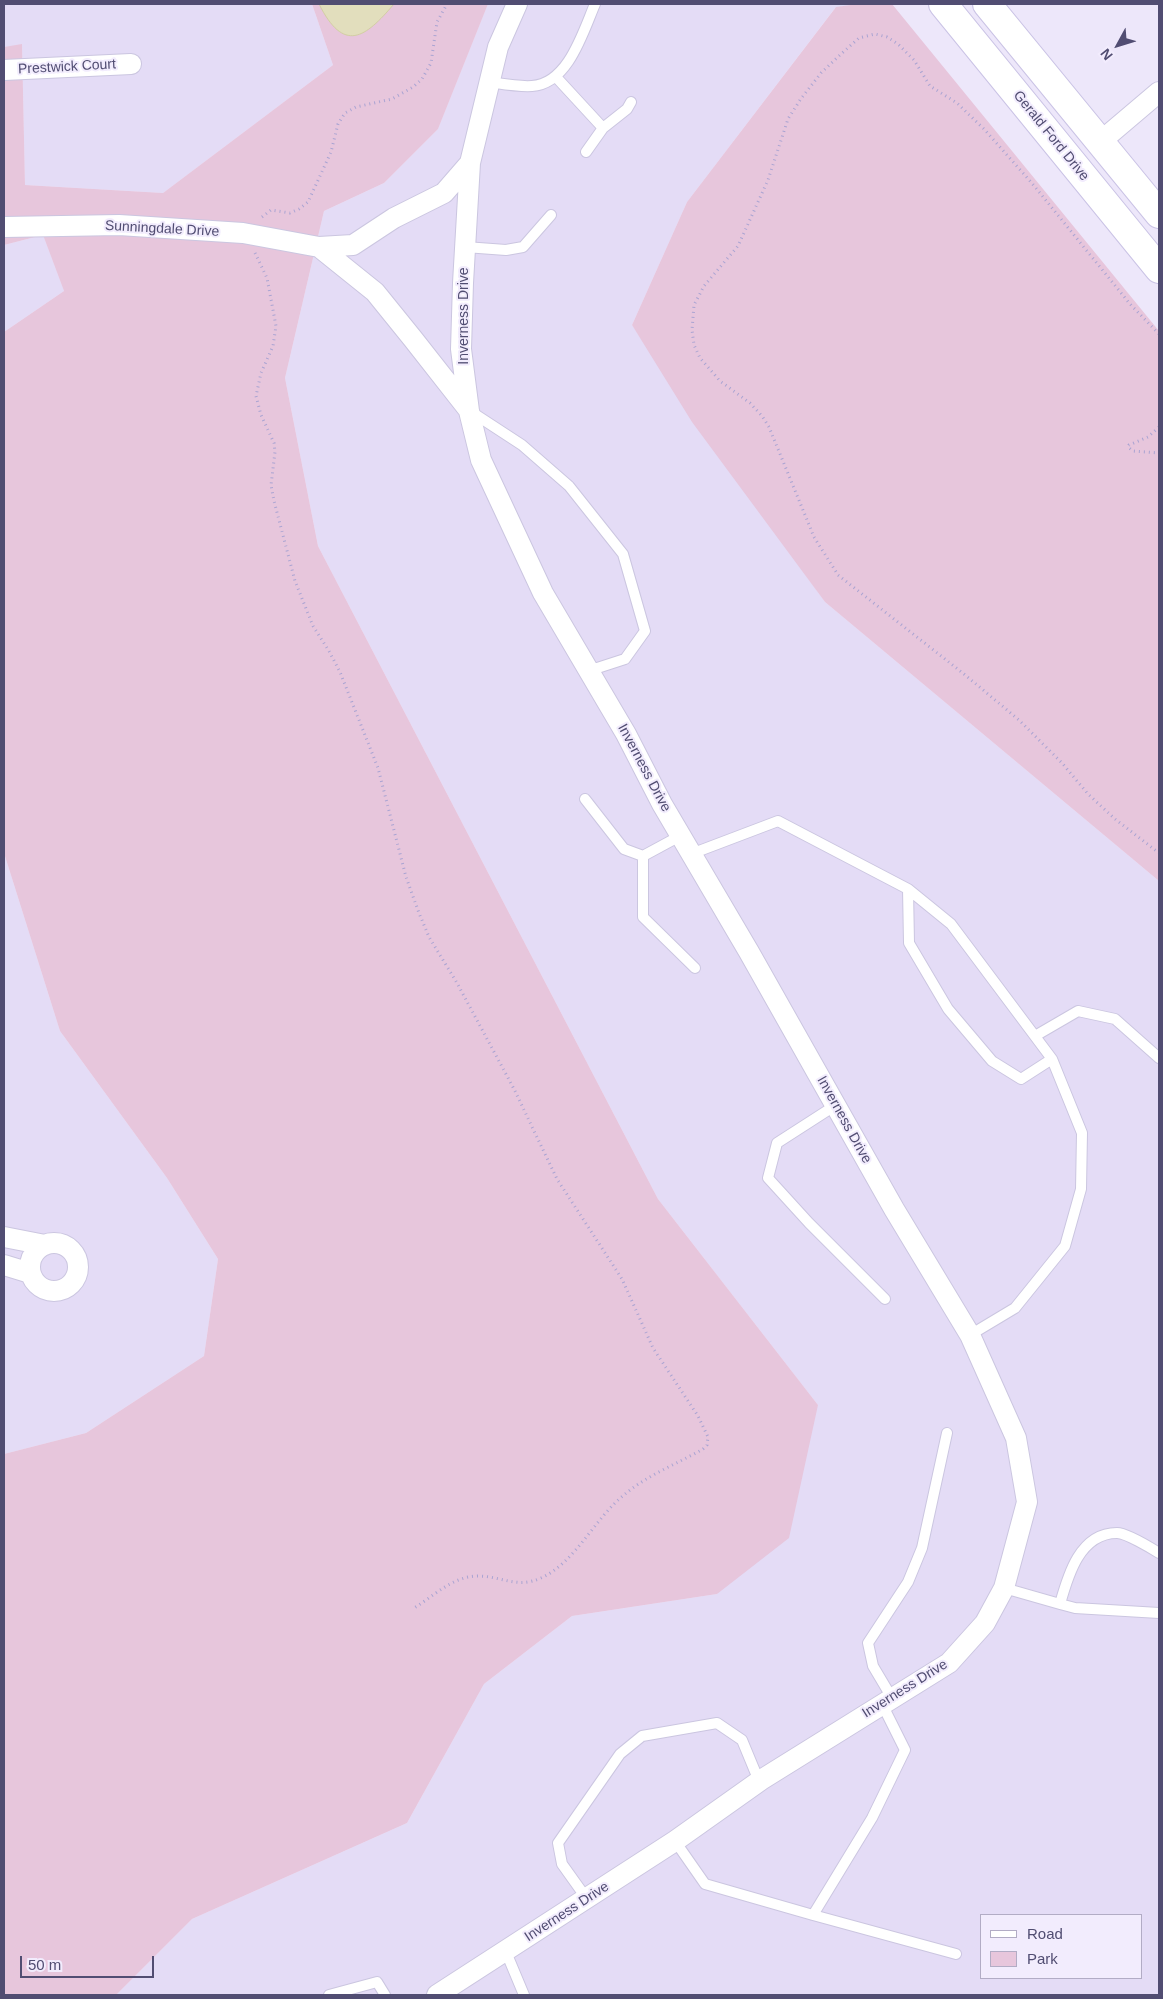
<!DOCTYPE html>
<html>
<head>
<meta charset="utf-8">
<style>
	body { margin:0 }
	#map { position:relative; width:1163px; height:1999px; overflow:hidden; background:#ede7fa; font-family:Arial,sans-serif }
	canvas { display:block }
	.frame { position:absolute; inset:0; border:5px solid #514d72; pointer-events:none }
	.legend { position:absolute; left:980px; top:1914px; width:162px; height:65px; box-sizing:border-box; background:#f2ecfd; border:1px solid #b2acc5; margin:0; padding:6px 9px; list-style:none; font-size:15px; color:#514d72 }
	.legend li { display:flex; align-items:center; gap:10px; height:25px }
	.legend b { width:25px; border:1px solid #b2acc5 }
	.north { position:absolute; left:1093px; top:20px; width:50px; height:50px; -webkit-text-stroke:4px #f2ecfd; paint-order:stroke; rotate:231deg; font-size:14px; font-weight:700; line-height:20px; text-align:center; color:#514d72 }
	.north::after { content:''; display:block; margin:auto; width:18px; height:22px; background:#514d72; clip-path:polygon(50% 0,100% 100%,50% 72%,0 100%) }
	.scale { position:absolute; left:20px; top:1956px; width:134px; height:22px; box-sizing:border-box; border:2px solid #514d72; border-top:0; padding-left:6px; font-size:15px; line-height:18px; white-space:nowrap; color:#514d72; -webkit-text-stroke:4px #f2ecfd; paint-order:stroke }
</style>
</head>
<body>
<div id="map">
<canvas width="1163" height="1999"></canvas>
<div class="frame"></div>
<ul class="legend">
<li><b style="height:6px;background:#fff"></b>Road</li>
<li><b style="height:14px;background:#e7c6dc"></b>Park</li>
</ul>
<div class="north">N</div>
<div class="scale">50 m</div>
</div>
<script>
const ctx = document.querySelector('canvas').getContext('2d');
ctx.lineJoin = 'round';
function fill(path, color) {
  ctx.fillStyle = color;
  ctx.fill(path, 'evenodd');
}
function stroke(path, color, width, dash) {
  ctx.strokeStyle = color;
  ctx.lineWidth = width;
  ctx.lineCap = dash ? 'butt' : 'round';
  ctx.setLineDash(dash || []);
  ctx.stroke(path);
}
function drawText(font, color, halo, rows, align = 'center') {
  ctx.font = font + ' Arial,sans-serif';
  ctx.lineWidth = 4;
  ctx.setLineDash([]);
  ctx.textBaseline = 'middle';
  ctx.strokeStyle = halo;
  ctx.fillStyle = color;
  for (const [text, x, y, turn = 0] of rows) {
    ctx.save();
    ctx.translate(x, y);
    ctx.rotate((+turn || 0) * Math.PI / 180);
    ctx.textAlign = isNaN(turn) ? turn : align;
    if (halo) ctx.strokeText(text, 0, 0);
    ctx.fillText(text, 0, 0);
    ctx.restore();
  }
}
const residential = new Path2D(`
	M4 4H312L333 65 163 193 25 185 22 45 4 47Z
	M488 4H858L835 8 687 202 632 325 825 602 1159 881V1995H116L192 1919 407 1823 484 1684 572 1616 717 1594 818 1405 658 1199 318 546 285 378 324 211 384 183 438 129ZM982 1915H1142V1978H982Z
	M43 235 64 291 4 332V245Z
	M4 853 60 1031 167 1178 218 1259 204 1356 86 1433 4 1454Z`);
const green = new Path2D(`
	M312 4H488L438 129 384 183 324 211 285 378 318 546 658 1199 818 1405 789 1538 717 1594 572 1616 484 1684 407 1823 192 1919 116 1995H4V1454L86 1433 204 1356 218 1259 167 1178 60 1031 4 853V332L64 291 43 235 4 245V47L22 44 25 185 163 193 333 65Z
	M858 4H892L1159 331V881L825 602 692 422 632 325 687 202 836 7Z`);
const water = new Path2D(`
	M319 4H394C365 38 344 54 319 4Z`);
const path = new Path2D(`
	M262 217 271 210 290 213 299 209 308 202 331 152 338 124 345 113 356 107 392 99 413 87 422 79 431 63 437 22 447 4
	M255 253 267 278 276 326 273 346 261 373 256 396 261 415 274 443 275 452 271 485 274 501 295 581 313 626 329 651 340 672 378 768 406 877 419 913 429 937 457 983 514 1089 557 1179 622 1279 653 1348 698 1416 708 1437 707 1445 703 1449C677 1464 647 1475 624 1495 595 1518 575 1563 541 1578 517 1589 501 1576 478 1576 453 1576 434 1596 414 1608
	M1159 334 1130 304 1031 182 984 129 957 103 930 86 914 60 898 44 887 37 875 34 859 38 841 54 821 73 800 100 788 119 768 180 738 246 704 286 694 305 692 330 694 345 700 358 720 381 750 403 762 416 769 427 814 537 838 575 964 674 1019 720 1062 763 1088 794 1115 819 1159 853
	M1159 427 1148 437 1129 445 1128 447 1133 451 1159 453`);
const lane = new Path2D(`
	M556 77 603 128
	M489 82C503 84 519 87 532 86 568 84 583 32 595 4
	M586 152 603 128 627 109 631 102
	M465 247 506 250 523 247 551 215
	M470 411 522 445 569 486 623 554 645 631 625 659 588 671
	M585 799 624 849 643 856
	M680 836 643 856V917L695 968
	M691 854 778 821 908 889 951 924 1052 1059 1082 1133 1081 1189 1065 1246 1015 1308 970 1335
	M908 889 909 943 948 1009 992 1061 1021 1079 1052 1059
	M1035 1036 1078 1011 1115 1019 1159 1058
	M836 1105 777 1143 768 1178 809 1223 885 1299
	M1004 1588 1060 1604C1068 1575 1080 1533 1117 1533 1126 1533 1151 1548 1159 1553
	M1060 1604 1075 1608 1159 1613
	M892 1698 873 1666 868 1643 908 1582 922 1548 947 1433
	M882 1704 905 1750 872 1818 813 1915 956 1954
	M675 1841 705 1884 813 1915
	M587 1899 562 1864 558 1843 620 1754 642 1736 717 1723 742 1740 759 1781
	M506 1952 524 1995
	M329 1995 377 1982 385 1995`);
const street = new Path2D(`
	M4 70 131 64
	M1100 142 1159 92
	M4 227 119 225 243 233 319 247 375 292 413 339 468 409
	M319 247 353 245 394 218 444 193 470 163
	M4 1237 45 1245
	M30 1267a24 24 0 1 1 48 0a24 24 0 1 1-48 0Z
	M4 1265 30 1273
	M437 1995 675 1841 761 1780 949 1663 985 1623 1004 1588 1027 1502 1016 1438 970 1335 894 1209 749 952 662 804 626 734 543 593 481 460 469 411 461 349 463 283 470 163 498 47 517 4`);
const secondary = new Path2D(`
	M943 4 1159 269
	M987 4 1159 214`);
const streetNames = [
	["Prestwick Court",67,67,-3],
	["Gerald Ford Drive",1051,136,51],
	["Sunningdale Drive",162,229,3],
	["Inverness Drive",464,316,-90],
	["Inverness Drive",644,768,62],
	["Inverness Drive",844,1120,61],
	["Inverness Drive",905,1689,-32],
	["Inverness Drive",567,1912,-33]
];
fill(residential, '#e4dcf6');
fill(green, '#e7c6dc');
fill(water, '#e2debd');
stroke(water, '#d3cea4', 1);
stroke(lane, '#cbc6e0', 12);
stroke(street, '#cbc6e0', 22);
stroke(secondary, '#cac3e5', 30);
stroke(path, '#aaa4d2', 3, [1, 4]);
stroke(lane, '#fff', 10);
stroke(street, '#fff', 20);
stroke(secondary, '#fff', 28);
drawText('14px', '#514d72', '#f2ecfd', streetNames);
</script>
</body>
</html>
